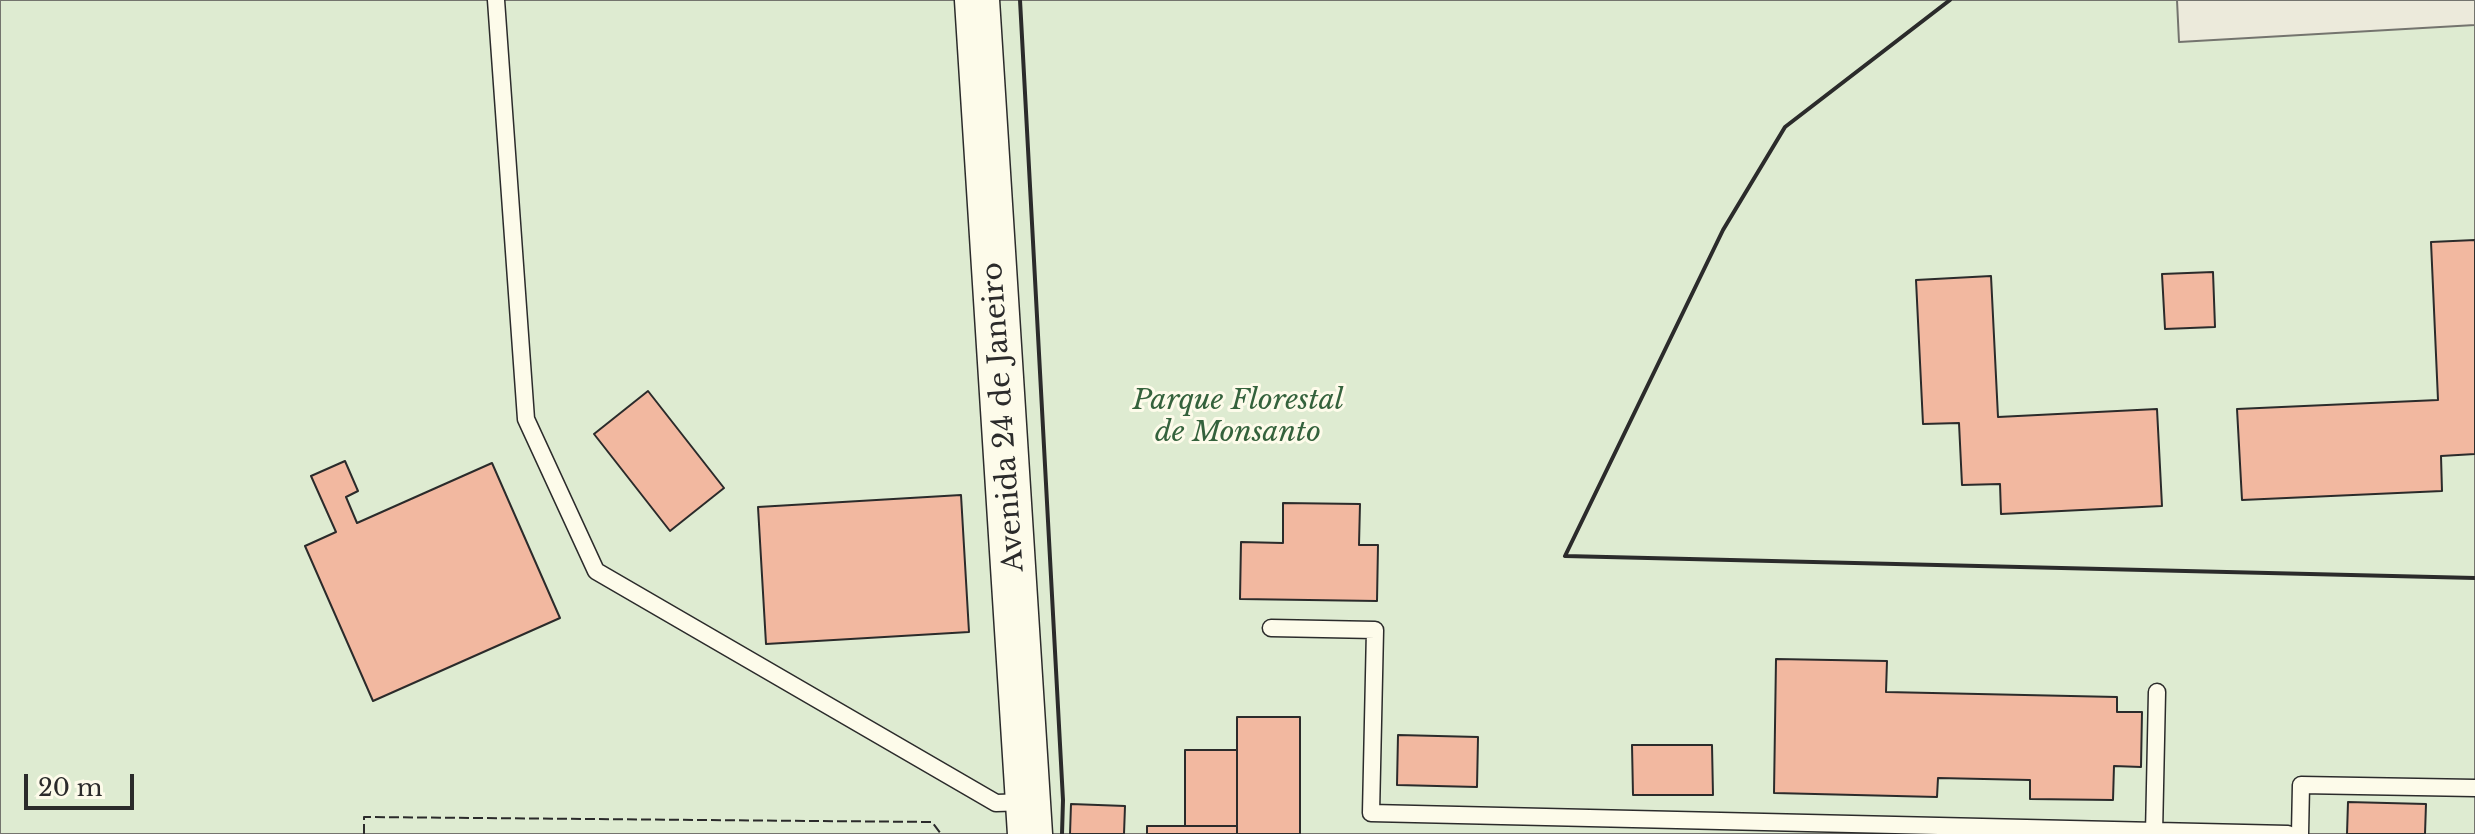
<!DOCTYPE html>
<html>
<head>
<meta charset="utf-8">
<style>
	body { margin:0 }
	#map { position:relative; width:2475px; height:834px; overflow:hidden; background:#fdfbea; font-family:"Libre Baskerville",serif }
	canvas { display:block }
	.scale { position:absolute; left:24px; top:774px; width:110px; height:36px; box-sizing:border-box; border:4px solid #2b2b2b; border-top:0; padding-left:10px; font-size:24px; line-height:28px; white-space:nowrap; color:#2b2b2b; -webkit-text-stroke:6px #fdfbea; paint-order:stroke }
</style>
</head>
<body>
<div id="map">
<canvas width="2475" height="834"></canvas>
<div class="scale">20 m</div>
</div>
<script>
const ctx = document.querySelector('canvas').getContext('2d');
ctx.lineJoin = 'round';
function fill(path, color) {
  ctx.fillStyle = color;
  ctx.fill(path, 'evenodd');
}
function stroke(path, color, width, dash) {
  ctx.strokeStyle = color;
  ctx.lineWidth = width;
  ctx.lineCap = dash ? 'butt' : 'round';
  ctx.setLineDash(dash || []);
  ctx.stroke(path);
}
function drawText(font, color, halo, rows, align = 'center') {
  ctx.font = font + ' "Libre Baskerville",serif';
  ctx.lineWidth = 6;
  ctx.setLineDash([]);
  ctx.textBaseline = 'middle';
  ctx.strokeStyle = halo;
  ctx.fillStyle = color;
  for (const [text, x, y, turn = 0] of rows) {
    ctx.save();
    ctx.translate(x, y);
    ctx.rotate((+turn || 0) * Math.PI / 180);
    ctx.textAlign = isNaN(turn) ? turn : align;
    if (halo) ctx.strokeText(text, 0, 0);
    ctx.fillText(text, 0, 0);
    ctx.restore();
  }
}
const green = new Path2D(`
	M0 0H2475V834H0Z`);
const parking = new Path2D(`
	M2177 0H2475V25L2179 42Z`);
const building = new Path2D(`
	M2475 240V454L2441 456 2442 491 2242 500 2237 409 2438 400 2431 242Z
	M2213 272 2215 327 2165 329 2162 274Z
	M1991 276 1998 417 2157 409 2162 506 2001 514 2000 484 1962 485 1959 423 1923 424 1916 280Z
	M648 391 724 488 670 531 594 434Z
	M345 461 358 491 346 497 357 523 492 463 560 618 373 701 305 546 336 532 311 476Z
	M961 495 969 632 766 644 758 507Z
	M1283 503 1360 504 1359 545H1378L1377 601 1240 599 1241 542 1283 543Z
	M1776 659 1887 661 1886 692 2117 697V712H2142L2141 767 2114 766 2113 800 2030 799V780L1938 778 1937 797 1774 793Z
	M1237 717H1300V834H1237Z
	M1398 735 1478 737 1477 787 1397 785Z
	M1632 745H1712L1713 795H1633Z
	M1185 750H1237V826H1185Z
	M2348 802 2426 804 2425 834H2347Z
	M1071 804 1125 806 1124 834H1070Z
	M1147 826H1237V834H1147Z`);
const lane = new Path2D(`
	M496 0 526 419 596 571 996 803 1028 802
	M1271 628 1375 630 1371 813 2288 834
	M2154 834 2157 692
	M2300 834 2301 785 2475 788`);
const secondary = new Path2D(`
	M977 0 1030 834`);
const fence = new Path2D(`
	M1950 0 1785 127 1723 230 1565 556 2475 578
	M364 834V817L932 822 941 834`);
const wall = new Path2D(`
	M1020 0 1063 800 1062 834
	M1950 0 1785 127 1723 230 1565 556 2475 578`);
const parkNames = [
	["Parque Florestal",1238,401],
	["de Monsanto",1238,433]
];
const streetNames = [
	["Avenida 24 de Janeiro",1004,417,-94]
];
fill(green, '#deebd1');
stroke(green, '#74746e', 2);
fill(parking, '#eceadb');
stroke(parking, '#74746e', 2);
fill(building, '#f2b8a0');
stroke(building, '#2b2b2b', 2);
stroke(lane, '#2b2b2b', 19);
stroke(secondary, '#2b2b2b', 47);
stroke(lane, '#fdfbea', 16);
stroke(secondary, '#fdfbea', 44);
stroke(fence, '#2b2b2b', 2, [10, 4]);
stroke(wall, '#2b2b2b', 4);
drawText('italic 28px', '#34623c', '#fdfbea', parkNames);
drawText('28px', '#2b2b2b', '#fdfbea', streetNames);
</script>
</body>
</html>
